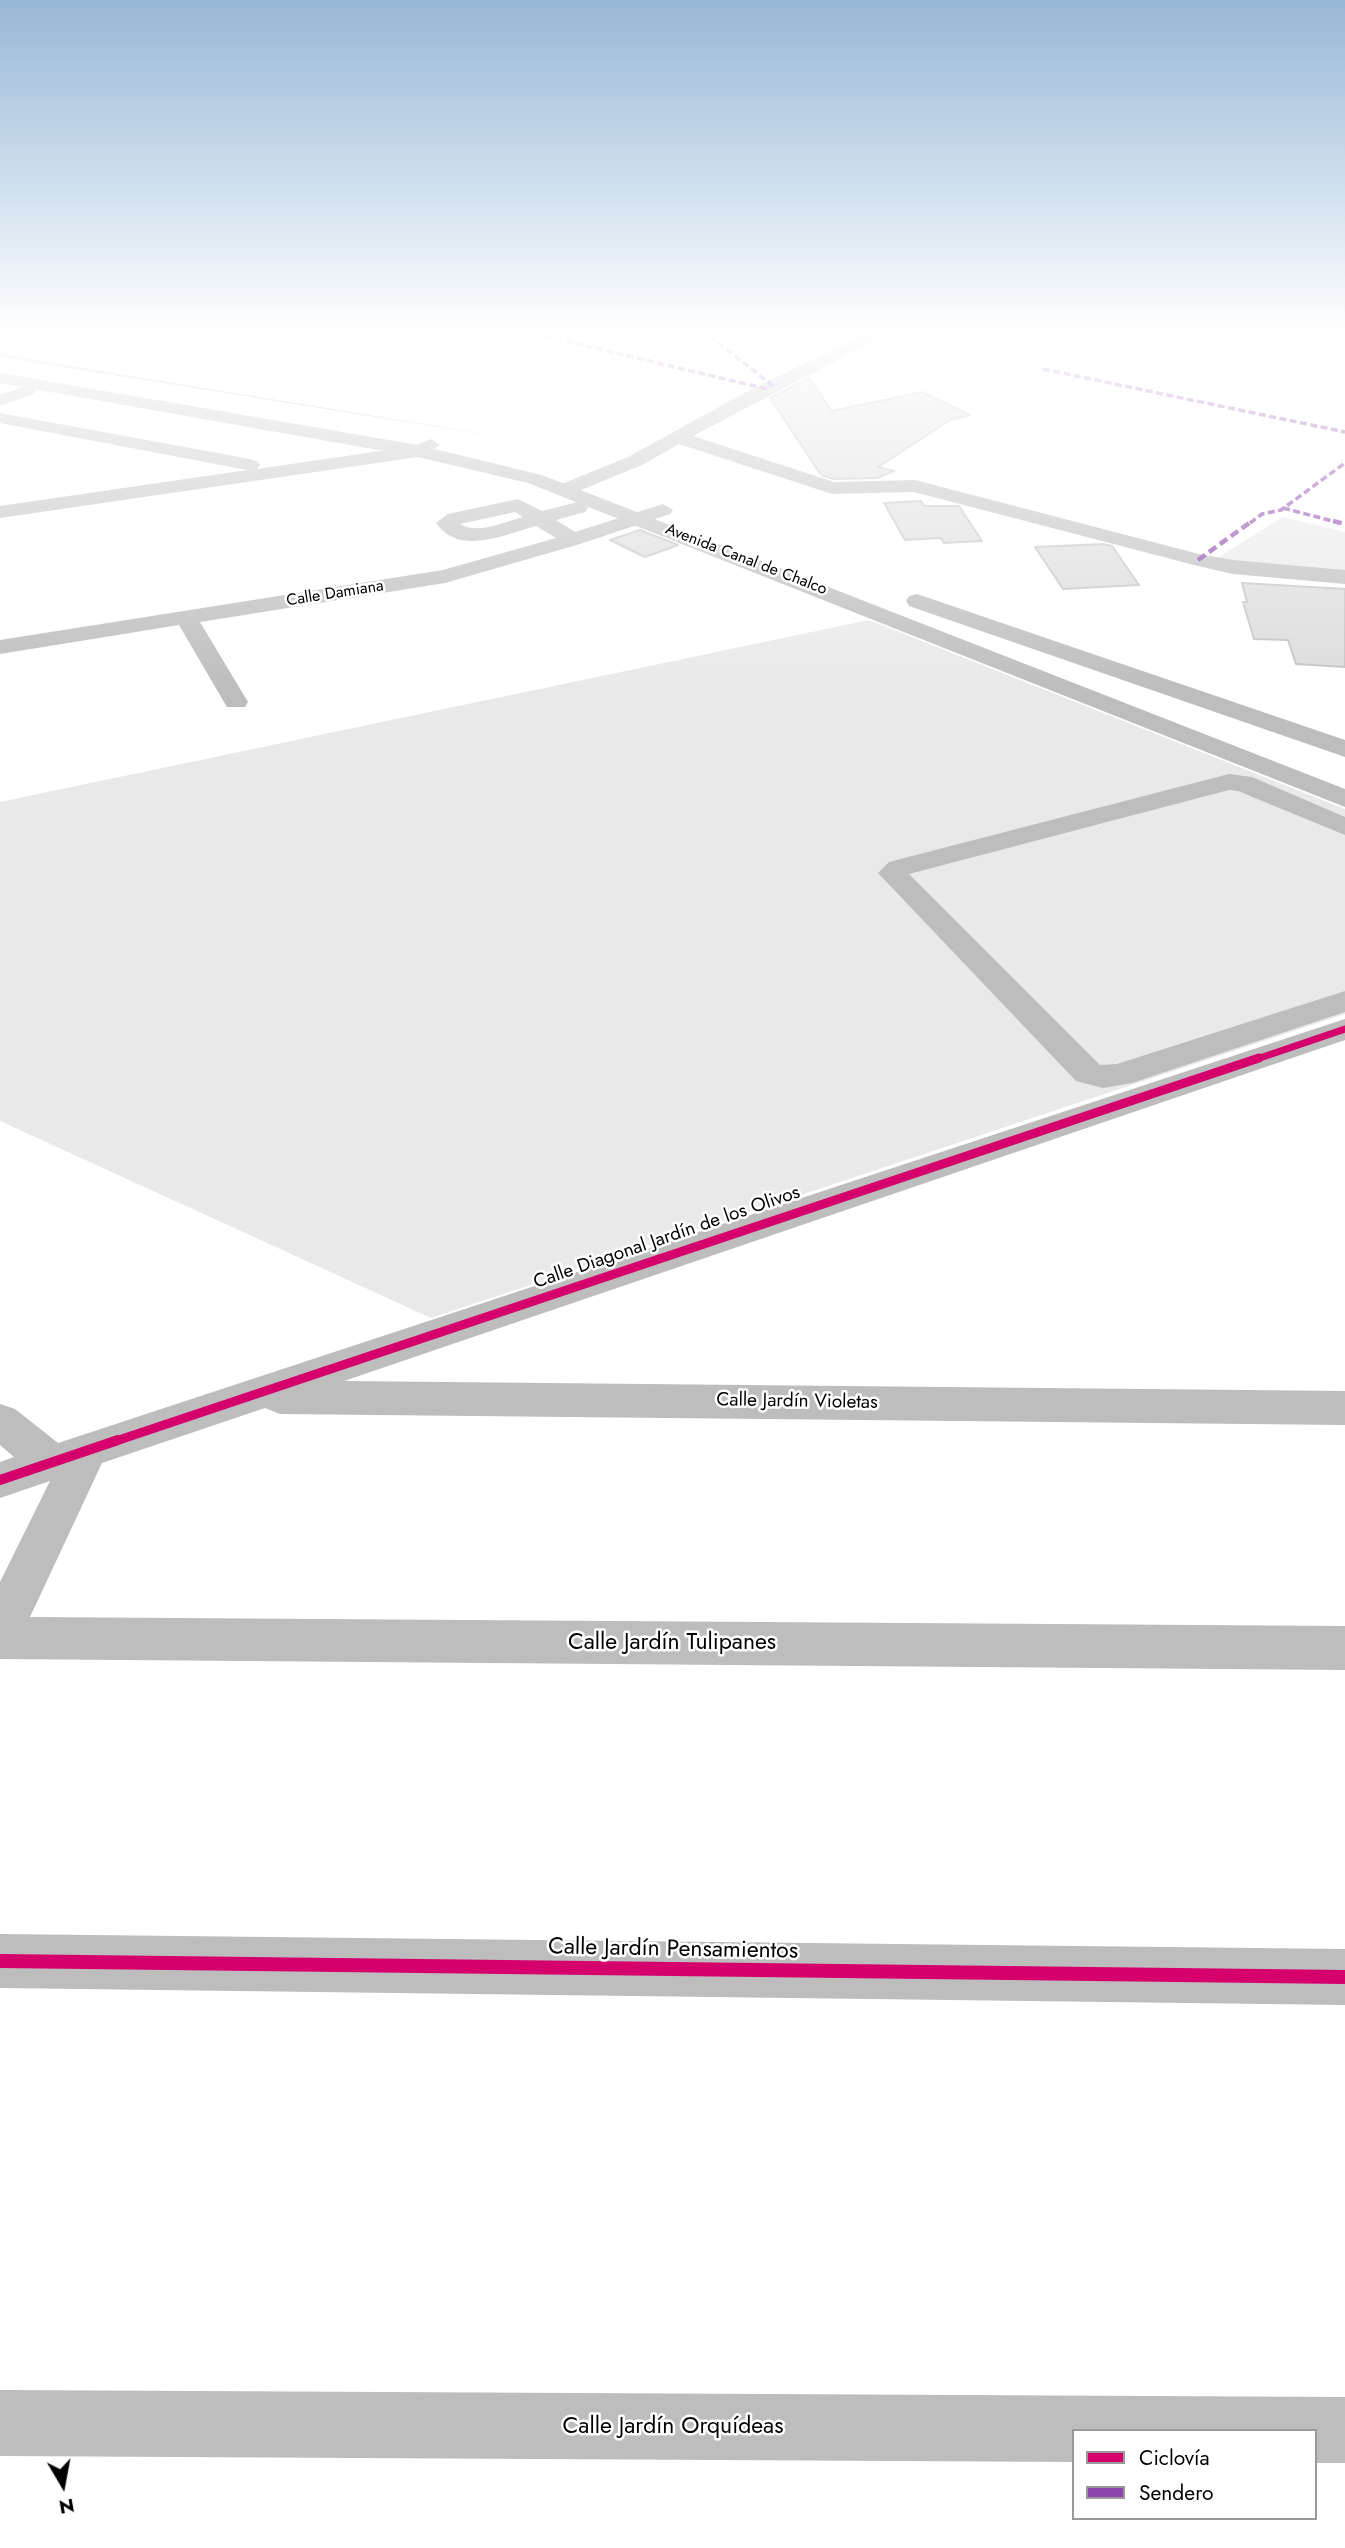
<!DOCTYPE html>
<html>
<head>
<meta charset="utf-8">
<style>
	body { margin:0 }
	#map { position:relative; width:1345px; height:2548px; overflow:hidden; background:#fff; font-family:Jost,sans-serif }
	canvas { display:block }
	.legend { position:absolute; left:1072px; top:2429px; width:245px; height:91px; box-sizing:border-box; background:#fff; border:2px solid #999; margin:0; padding:9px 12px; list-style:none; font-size:21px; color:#000 }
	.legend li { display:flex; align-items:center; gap:14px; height:35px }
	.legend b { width:35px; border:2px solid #999 }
	.north { position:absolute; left:28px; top:2450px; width:70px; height:70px; -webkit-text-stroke:5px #fff; paint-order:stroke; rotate:170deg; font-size:19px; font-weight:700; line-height:28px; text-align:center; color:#000 }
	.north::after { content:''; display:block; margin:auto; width:24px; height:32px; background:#000; clip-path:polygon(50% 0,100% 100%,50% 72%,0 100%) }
</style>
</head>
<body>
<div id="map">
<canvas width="1345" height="2548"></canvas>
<ul class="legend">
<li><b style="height:9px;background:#d6006c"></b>Ciclovía</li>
<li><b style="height:9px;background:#8e44ad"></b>Sendero</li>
</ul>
<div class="north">N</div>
</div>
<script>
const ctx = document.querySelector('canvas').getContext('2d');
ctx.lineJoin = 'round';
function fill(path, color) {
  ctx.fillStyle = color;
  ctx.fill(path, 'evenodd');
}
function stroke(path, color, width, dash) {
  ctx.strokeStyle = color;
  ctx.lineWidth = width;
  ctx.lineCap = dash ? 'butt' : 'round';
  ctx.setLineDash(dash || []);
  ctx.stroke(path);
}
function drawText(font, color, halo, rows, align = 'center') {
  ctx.font = font + ' Jost,sans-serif';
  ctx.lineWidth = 5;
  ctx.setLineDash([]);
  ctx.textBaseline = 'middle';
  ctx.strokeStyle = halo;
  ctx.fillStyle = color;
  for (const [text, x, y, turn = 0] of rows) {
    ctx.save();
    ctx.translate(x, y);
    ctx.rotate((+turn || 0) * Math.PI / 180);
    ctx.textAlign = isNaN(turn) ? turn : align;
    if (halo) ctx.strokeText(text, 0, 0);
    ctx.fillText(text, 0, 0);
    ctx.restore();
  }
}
const green = new Path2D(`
	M1283 517 1345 532V573L1214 560Z
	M869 620 1345 809V1014L431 1318 0 1121V802Z`);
const water = new Path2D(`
	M0 352 17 357 520 440 31 362 0 356Z`);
const building = new Path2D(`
	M809 378 832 411 922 392 970 415 950 420 878 467 894 471 877 478 834 479 821 475 770 398Z
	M921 501 924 506H959L982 541 944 543 941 538 905 540 884 503Z
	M640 530 678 545 645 557 610 540Z
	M1103 544 1112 546 1139 585 1063 589 1035 547Z
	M1242 583 1345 589V667L1296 664 1288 640 1254 639 1243 602H1247Z`);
const minor = new Path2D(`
	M861 336H883L693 436 834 482 915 480 1199 554 1233 560 1345 570V584L1233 574 1198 566 914 492 832 494 679 444 642 465 571 494 564 496 554 490 557 486 628 457 746 392Z
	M27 385 33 386 36 390 33 394 0 406V395Z
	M0 413 250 459 257 461 260 465 257 469 414 446 431 439 440 445 418 457 0 518V506L247 470 0 423Z
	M518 499 542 511 578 502 585 504 588 508 585 512 556 520 575 532 663 504 673 510 670 514 580 544 445 583 200 622 248 702 245 707H227L224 702 179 625 0 654V640L443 570 556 538 536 526C505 534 460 557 436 523L448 514ZM515 512 523 517C504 522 477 535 460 524Z
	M1229 774 1252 777 1345 817V835L1238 791 1229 790 909 874 1100 1065 1117 1064 1345 991V1012L1132 1083 1103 1088 1076 1081 878 873 889 862Z
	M1345 1019V1040L344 1381 1345 1391V1425L280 1414 265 1408 102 1463 30 1617 1345 1626V1670L0 1659V1582L50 1481 0 1498V1462L14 1457 0 1445V1404L15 1409 58 1443Z
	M0 1934 1345 1949V2005L0 1988Z
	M0 2390 1345 2397V2463H1315V2431H1074V2462L0 2456Z`);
const major = new Path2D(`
	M0 373 418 445 542 475 1345 789V807L528 483 418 457 0 383Z
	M917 594 1345 740V757L909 606 906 601 909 596Z`);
const quietFar1 = new Path2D(`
	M545 336 767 389
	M710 336 773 386
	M1043 369 1345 432
	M1283 508 1340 523
	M1250 523 1262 514 1281 510 1345 463`);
const quiet = new Path2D(`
	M1333 521 1345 524
	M1198 560 1252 521`);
const cyclewayFar3 = new Path2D(`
	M1254 1060 1345 1029`);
const cyclewayFar2 = new Path2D(`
	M113 1442 1259 1058`);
const cyclewayFar1 = new Path2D(`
	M0 1480 118 1440`);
const cycleway = new Path2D(`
	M0 1961 1345 1977`);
const farStreetnames = [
	["Avenida Canal de Chalco",746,560,21],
	["Calle Damiana",335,594,-9]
];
const streetNames = [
	["Calle Diagonal Jardín de los Olivos",667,1238,-19],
	["Calle Jardín Violetas",797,1402,1]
];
const nearStreetnames = [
	["Calle Jardín Tulipanes",672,1643],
	["Calle Jardín Pensamientos",673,1950,1],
	["Calle Jardín Orquídeas",673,2427]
];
fill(green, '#e9e9e9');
fill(water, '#bbb');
fill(building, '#dcdcdc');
stroke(building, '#c4c4c4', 2);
fill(minor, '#bdbdbd');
fill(major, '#bdbdbd');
stroke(quietFar1, '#8e44ad', 3.5, [7, 3.5]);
stroke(quiet, '#8e44ad', 4.5, [9, 4.5]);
stroke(cyclewayFar3, '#d6006c', 7);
stroke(cyclewayFar2, '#d6006c', 9);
stroke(cyclewayFar1, '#d6006c', 10);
stroke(cycleway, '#d6006c', 14);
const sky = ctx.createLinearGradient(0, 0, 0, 693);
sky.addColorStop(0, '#96b7d6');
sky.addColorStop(0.48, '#fff');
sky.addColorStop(1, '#ffffff00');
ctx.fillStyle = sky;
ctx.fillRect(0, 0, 1345, 693);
drawText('16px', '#000', '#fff', farStreetnames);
drawText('19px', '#000', '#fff', streetNames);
drawText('23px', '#000', '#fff', nearStreetnames);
</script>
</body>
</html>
